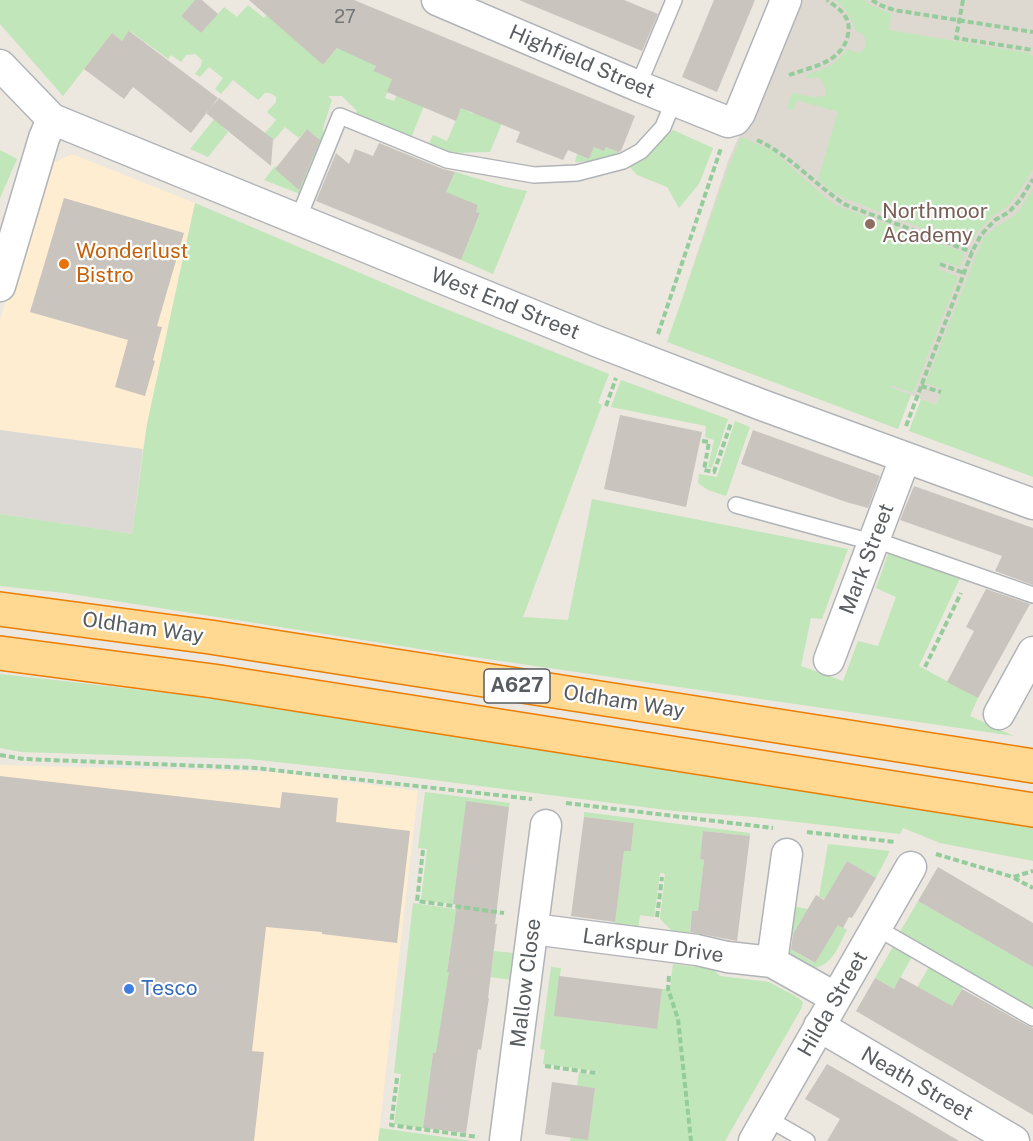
<!DOCTYPE html>
<html>
<head>
<meta charset="utf-8">
<style>
	body { margin:0 }
	canvas { display:block; background:#ece7df }
</style>
</head>
<body>
<canvas width="1033" height="1141"></canvas>
<script>
const ctx = document.querySelector('canvas').getContext('2d');
ctx.lineJoin = 'round';
function fill(path, color) {
  ctx.fillStyle = color;
  ctx.fill(path, 'evenodd');
}
function stroke(path, color, width, dash) {
  ctx.strokeStyle = color;
  ctx.lineWidth = width;
  ctx.lineCap = dash ? 'butt' : 'round';
  ctx.setLineDash(dash || []);
  ctx.stroke(path);
}
function drawText(font, color, halo, rows, align = 'center') {
  ctx.font = font + ' "Public Sans",sans-serif';
  ctx.lineWidth = 4.5;
  ctx.setLineDash([]);
  ctx.textBaseline = 'middle';
  ctx.strokeStyle = halo;
  ctx.fillStyle = color;
  for (const [text, x, y, turn = 0] of rows) {
    ctx.save();
    ctx.translate(x, y);
    ctx.rotate((+turn || 0) * Math.PI / 180);
    ctx.textAlign = isNaN(turn) ? turn : align;
    if (halo) ctx.strokeText(text, 0, 0);
    ctx.fillText(text, 0, 0);
    ctx.restore();
  }
}
const commercial = new Path2D(`
	M72 154 195 203 147 424 143 449 0 430V320L46 166Z
	M0 765 274 772 418 791 378 1141H0Z`);
const industrial = new Path2D(`
	M0 430 143 449 132 534 0 514Z`);
const education = new Path2D(`
	M800 0H1033V444L891 387 686 287 728 161Z`);
const green = new Path2D(`
	M0 0H195L181 16 201 33 224 7 237 17 248 5 264 18 267 15 323 65 362 19 379 57 373 71 382 75 398 66 385 98 394 101 408 69 434 81 411 138 355 115 357 111 342 96H328L332 100 323 128 324 134 300 194 264 180 275 166 287 176 318 138 307 129 299 138 285 127 267 148 259 140 276 120 267 112 276 102V97L270 93H265L258 100 233 80 221 94 215 89 223 78 209 67 200 77 195 74 201 66 202 60 195 54 186 55 181 62 171 55 168 59 145 42 137 52 135 51 143 41 130 31 122 41 112 33 63 96 0 24Z
	M836 0H864L871 5 891 14 889 30 1028 53 1033 56V169L1021 189 1008 206 993 216 978 231 968 246 844 198 830 190 818 179 838 112 797 100 793 110 787 108 792 93 813 97 825 96C828 89 823 83 819 78H807L806 75C827 68 834 66 848 49L855 52H861L866 46C866 38 864 33 856 31 851 18 846 9 836 0Z
	M467 94 471 96 465 110 474 114 480 100 507 111 490 152 447 153 428 145 433 135 447 141Z
	M216 117 225 125 223 127 228 132 208 157 190 149Z
	M673 130 713 148 699 184 679 208 667 187 637 175 629 166Z
	M741 137 773 151 827 199 838 206 963 252 964 256 960 267 941 261 938 269 958 277 913 393 891 385V387L911 395 898 429 667 342 728 168Z
	M594 147 604 151 606 147 620 153 595 161 575 162 577 154 589 159Z
	M0 150 17 159 0 198Z
	M455 172 506 187 527 191 493 274 461 260 480 214 476 212 478 205 453 195 439 207Z
	M1033 188V477L909 431 921 399 936 405 942 389 926 383 983 238 997 226 1008 220 1019 211Z
	M195 203 431 303 609 374 598 403 602 405 523 617 568 620 592 499 848 549 822 619 811 618 801 666 843 681 858 641 878 646 896 597 876 588 889 551 961 576 919 666 978 698 970 716 1014 736 426 650 65 593 0 586V514L132 534 147 424Z
	M621 380 728 419 712 468 708 467 714 440 705 437 706 426 611 407Z
	M735 421 750 427 726 496 708 490 698 483 699 474 717 477Z
	M0 674 46 679 193 696 901 805 1033 828V861L940 843 903 828 900 834 754 817 674 811 387 774 249 759 21 752 0 748Z
	M425 792 510 803 509 807 466 802 453 904 421 900 427 849 418 848Z
	M584 812 750 833V836L703 831 700 859 704 860 698 911H692L689 935 674 933 660 919 665 874 660 873 654 917 640 915 638 930 614 927 624 851H631L634 823 584 817Z
	M828 844 890 851 876 878 847 861 825 899 819 897Z
	M918 901 1033 967V1009L900 932Z
	M413 903 476 912 455 919 447 971 467 974 473 1058 433 1053 423 1128 394 1124 401 1074 394 1073Z
	M792 906 808 909 786 946 814 963 838 925 847 930C838 946 834 963 815 968L785 951Z
	M894 945 913 955 894 989 875 978Z
	M494 951 523 954 513 980 490 977Z
	M673 964 713 969 720 976 769 982 797 997 803 1002 801 1009 725 1141H570L571 1137 588 1139 595 1088 577 1086 579 1073 596 1075 597 1071 543 1064 545 1050 540 1049 551 967 561 968 555 1016 656 1029 662 989H670Z
	M930 965 964 985 945 1018 911 998Z
	M380 1128 472 1141H378Z`);
const building = new Path2D(`
	M195 0H202L218 14 201 33 181 16Z
	M249 0H354L635 116 621 151 618 152 606 147 604 151 594 147 589 159 568 150 563 160 516 142 520 132 461 108 456 121 387 92 392 79 373 71 376 66 337 48 323 65Z
	M519 0H624L658 14 642 51Z
	M714 0H755L717 92 682 77Z
	M129 31 218 98 191 133 133 87 124 99 84 69 112 33 122 41Z
	M219 98 273 139 271 166 206 113Z
	M307 129 320 140 299 190 275 169Z
	M379 143 443 169 455 172 446 192 478 205 476 212 480 213 461 260 316 201 336 153 349 164 355 149 373 156Z
	M64 198 184 233 157 326 162 327 153 360 155 361 145 396 115 387 128 340 30 312Z
	M620 415 702 432 686 507 604 489Z
	M753 430 880 476 868 508 846 502 741 464Z
	M914 486 1033 528V585L995 571 1002 556 900 520Z
	M986 589 1030 604 978 698 947 682 974 631 966 627Z
	M0 776 280 808 282 792 338 798 336 822 410 831 397 943 322 934V932L266 927 252 1051 264 1052 254 1141H0Z
	M466 801 509 807 495 924H497L488 998H489L481 1050 478 1049 466 1133 423 1128 433 1053H436L449 972H447L457 905 453 904Z
	M584 817 634 823 631 851H624L615 922 571 916Z
	M703 831 750 836 737 941 690 932 692 911H698L704 860 700 859Z
	M847 861 876 878 852 918 849 917 843 928 838 925 815 963 791 949 793 934 816 895 824 900Z
	M938 867 1033 923V967L918 901Z
	M559 976 662 989 657 1029 554 1016Z
	M900 977 952 1006 962 989 1028 1026 1033 1028V1115L856 1011 875 978 894 989Z
	M827 1064 895 1103 959 1141H827L840 1119 805 1099Z
	M552 1082 595 1088 588 1140 545 1134Z`);
const path = new Path2D(`
	M872 0 880 5 894 10 1033 32
	M963 0 956 38 1033 50
	M789 75C810 67 838 64 847 39 849 31 850 23 845 16 841 9 833 5 827 0
	M757 140C790 155 815 185 846 205L972 252
	M940 264 964 273
	M658 334 721 148
	M921 386 941 392
	M606 406 616 378
	M906 426 972 252 981 235 995 220 1009 212 1020 200 1033 179
	M702 441 709 442 704 470 714 472 731 423
	M925 667 961 593
	M0 755 24 759 255 768 532 799
	M566 803 773 828
	M807 832 895 842
	M423 850 417 901 504 913
	M936 854 1013 877 1033 871
	M1014 878 1033 888
	M657 917 662 877
	M669 976 668 989 678 1019 691 1141
	M545 1066 596 1073
	M397 1078 391 1125 478 1137`);
const service = new Path2D(`
	M638 86 674 0
	M298 219 340 116 447 160 534 175 577 173 623 161 641 151 663 127 674 100
	M736 505 857 538 887 544 1033 595
	M877 928 1033 1018
	M767 1118 807 1141`);
const minor = new Path2D(`
	M437 0 638 86 728 122 735 120 740 113 786 0
	M0 65 52 119 596 341 762 405 1033 504
	M0 286 44 138 52 119
	M829 660 905 458
	M999 714 1033 652
	M533 929 697 950 727 957 772 962 836 998
	M772 962 787 854
	M819 1026 1014 1141
	M505 1140 546 825
	M754 1141 911 867`);
const trunk = new Path2D(`
	M0 609 210 637 1033 766
	M0 653 213 681 1033 810`);
const markers = [
	[870,224,6,"#8d6e63"],
	[64,264,6,"#e8710a"],
	[129,989,6,"#3f7fe0"]
];
const numberNames = [
	["27",345,17]
];
const shields = [
	[517,686,66]
];
const shieldNames = [
	["A627",517,686]
];
const streetNames = [
	["Highfield Street",582,62,23],
	["West End Street",505,304,22],
	["Mark Street",867,559,-69],
	["Oldham Way",143,628,8],
	["Oldham Way",624,702,9],
	["Larkspur Drive",653,946,8],
	["Mallow Close",526,983,-83],
	["Hilda Street",833,1004,-60],
	["Neath Street",917,1084,30]
];
const educationNames = [
	["Northmoor",882,212],
	["Academy",882,236]
];
const foodNames = [
	["Wonderlust",76,252],
	["Bistro",76,276]
];
const shopNames = [
	["Tesco",141,989]
];
fill(commercial, '#ffedd1');
fill(industrial, '#dcd9d4');
fill(education, '#ded9d0');
fill(green, '#c0e6b9');
fill(building, '#c9c4be');
stroke(service, '#b0b4b8', 18);
stroke(minor, '#b0b4b8', 33);
stroke(trunk, '#eb7e00', 36);
stroke(path, '#95cc9c', 4, [6, 3]);
stroke(service, '#fff', 15);
stroke(minor, '#fff', 30);
stroke(trunk, '#ffd892', 33);
for (const [x, y, r, color] of markers) {
  const dot = new Path2D();
  dot.arc(x, y, r, 0, 2 * Math.PI);
  ctx.fillStyle = color;
  ctx.fill(dot);
  stroke(dot, '#fff', 2);
}
drawText('18px', '#747778', null, numberNames);
for (const [x, y, w] of shields) {
  const box = new Path2D();
  box.roundRect(x - w / 2, y - 17, w, 34, 4.5);
  ctx.fillStyle = '#fff';
  ctx.fill(box);
  stroke(box, '#585d61', 1.5);
}
drawText('bold 20px', '#585d61', null, shieldNames);
drawText('21px', '#585d61', '#fff', streetNames);
drawText('21px', '#785e54', '#fff', educationNames, 'left');
drawText('21px', '#c56008', '#fff', foodNames, 'left');
drawText('21px', '#366cbe', '#fff', shopNames, 'left');
</script>
</body>
</html>
